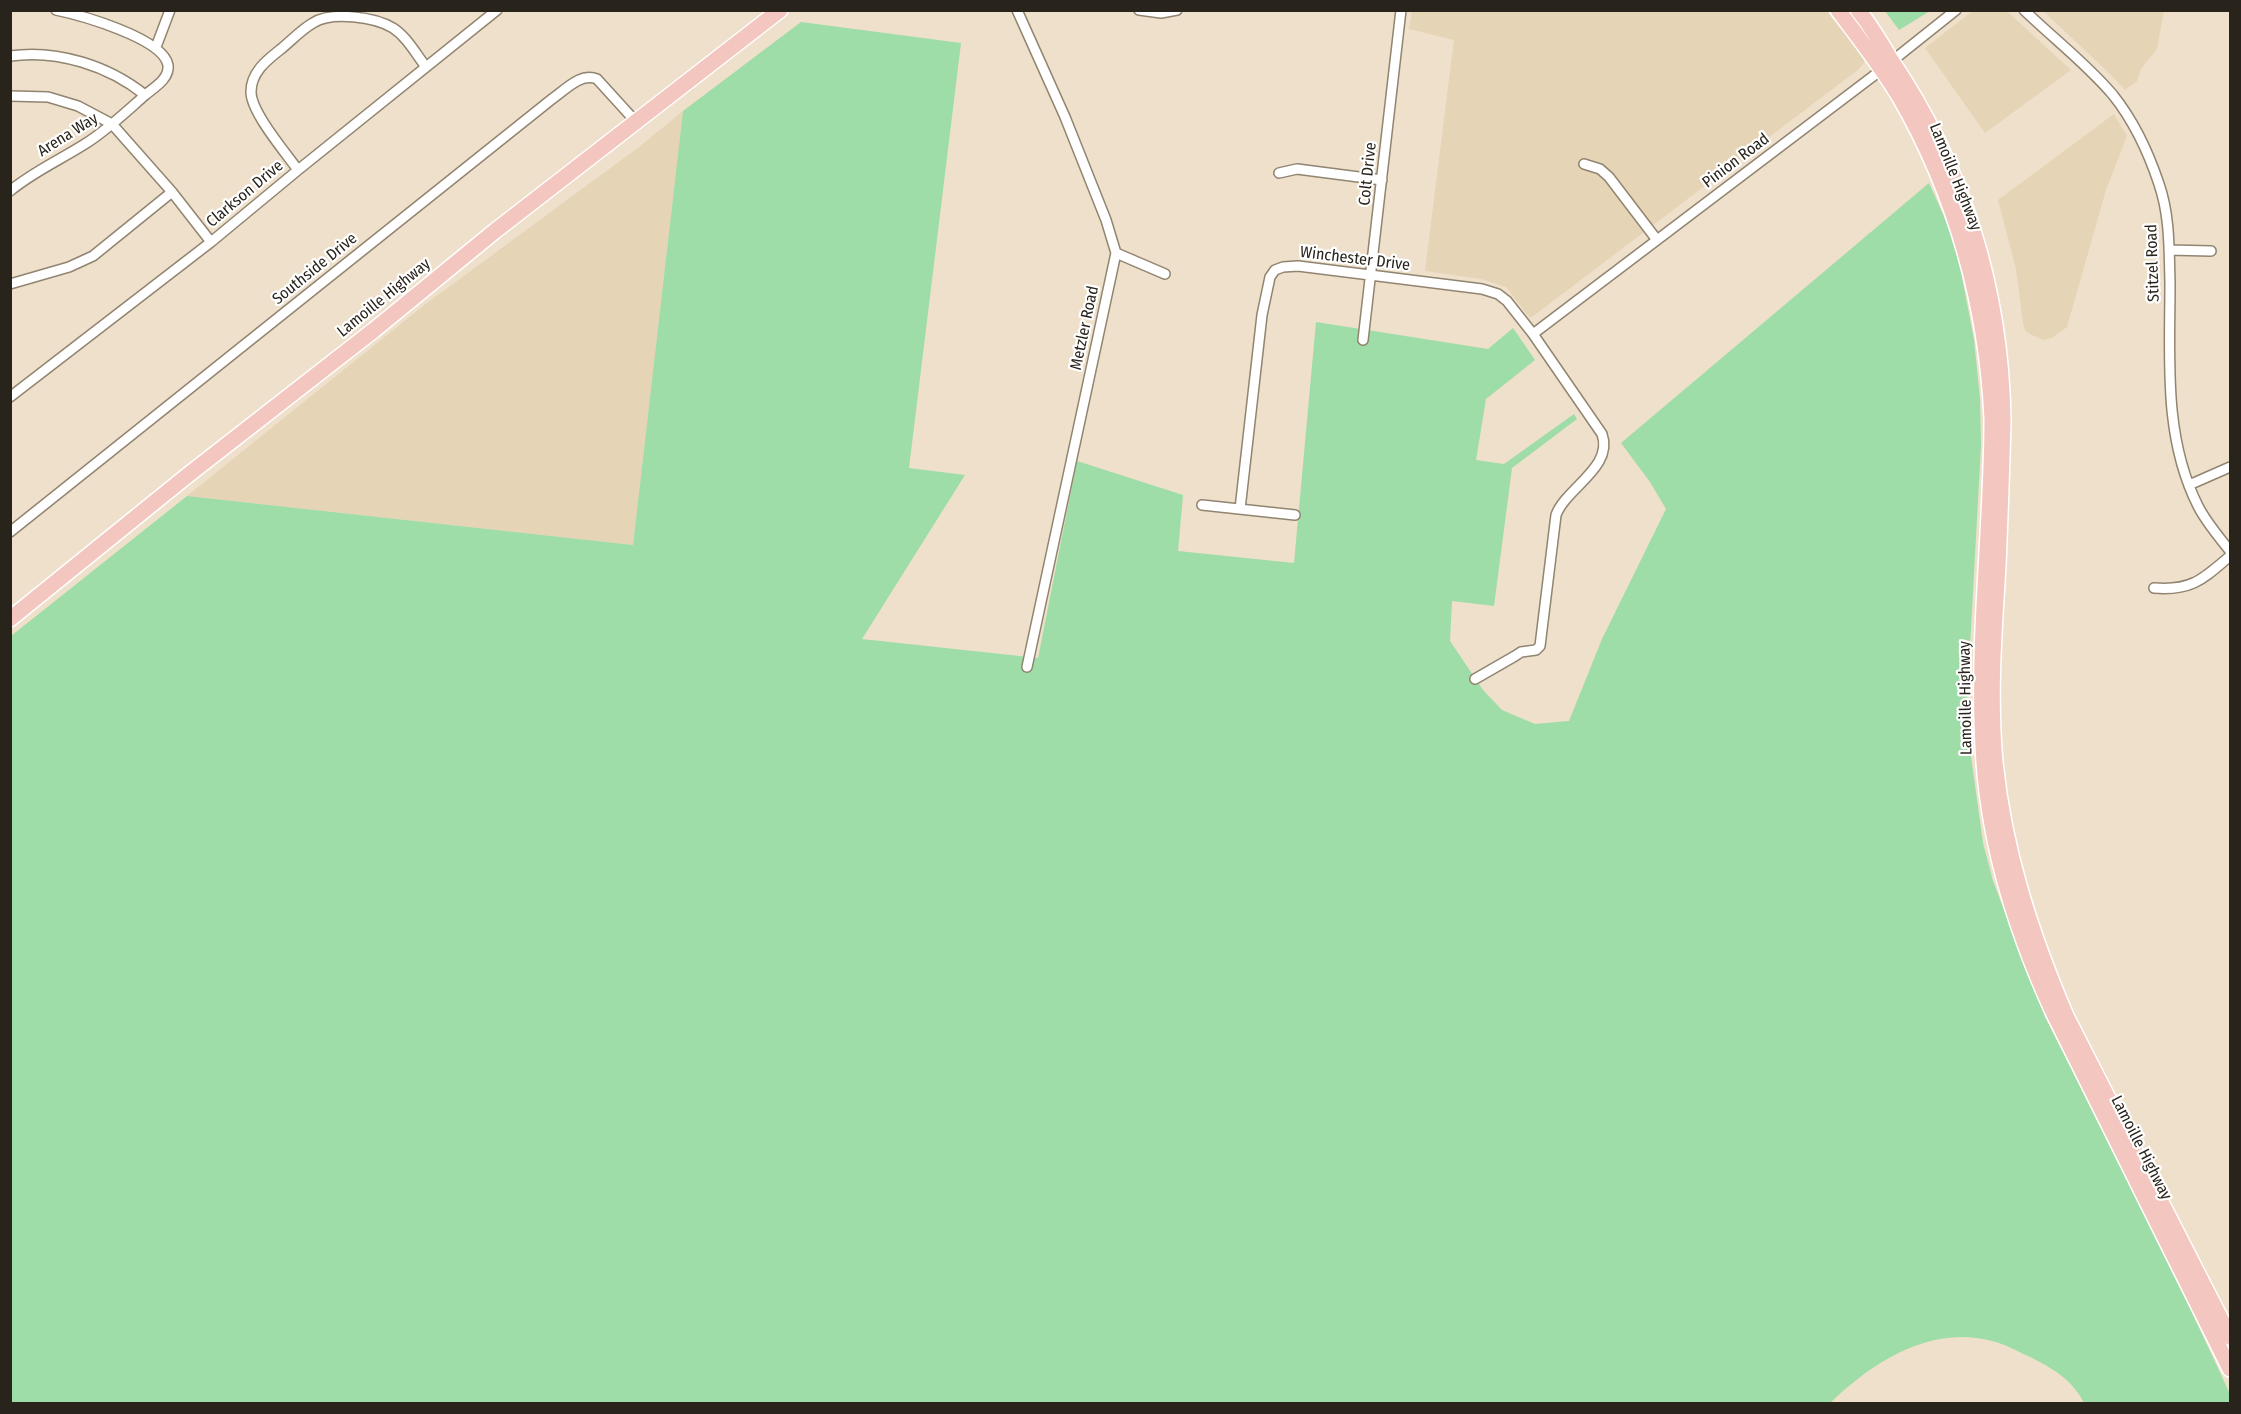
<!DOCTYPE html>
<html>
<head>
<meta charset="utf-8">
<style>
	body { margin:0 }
	#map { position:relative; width:2241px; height:1414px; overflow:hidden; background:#eee0ca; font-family:"Fira Sans Condensed",sans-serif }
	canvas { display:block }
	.frame { position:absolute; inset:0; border:12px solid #28231b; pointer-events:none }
</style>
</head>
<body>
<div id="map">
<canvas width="2241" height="1414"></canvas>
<div class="frame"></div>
</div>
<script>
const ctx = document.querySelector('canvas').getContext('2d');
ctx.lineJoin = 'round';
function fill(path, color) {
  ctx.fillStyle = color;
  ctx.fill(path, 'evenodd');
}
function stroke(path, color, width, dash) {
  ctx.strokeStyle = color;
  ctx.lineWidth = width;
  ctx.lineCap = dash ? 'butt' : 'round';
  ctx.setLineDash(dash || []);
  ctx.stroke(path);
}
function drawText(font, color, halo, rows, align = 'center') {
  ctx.font = font + ' "Fira Sans Condensed",sans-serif';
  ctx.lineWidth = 4.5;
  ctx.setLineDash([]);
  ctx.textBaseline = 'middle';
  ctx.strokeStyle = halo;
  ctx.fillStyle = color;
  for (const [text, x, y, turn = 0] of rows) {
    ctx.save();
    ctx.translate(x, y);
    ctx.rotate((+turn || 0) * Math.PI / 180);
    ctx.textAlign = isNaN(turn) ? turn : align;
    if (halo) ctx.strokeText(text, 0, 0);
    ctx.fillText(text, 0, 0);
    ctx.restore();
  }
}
const built = new Path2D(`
	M1412 10 1826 11 1864 55V63L1859 69 1532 317H1529L1506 287 1481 279 1425 271 1454 40 1409 29Z
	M1974 10 2007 11 2071 70 1985 133 1925 48Z
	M2043 11H2164L2157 49 2141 69 2137 81 2125 90 2107 71Z
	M683 111 633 545 187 496 423 306 639 147Z
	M2114 114 2127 136 2106 190 2067 327 2052 338 2043 340 2026 332 2023 323 2016 269 1998 200Z`);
const green = new Path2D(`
	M1885 11H1930L1899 30Z
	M801 22 961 43 909 468 965 475 862 639 1038 658 1077 461 1183 495 1178 551 1294 563 1316 322 1488 349 1513 328 1535 360 1486 399 1476 460 1504 464 1574 414 1577 419 1512 468 1494 606 1452 601 1450 641 1483 690 1502 710 1535 724 1569 721 1602 639 1666 509 1650 482 1621 443 1929 183 1950 230 1961 272 1974 340 1980 399 1981 445 1966 720 1983 843 1993 881 2046 1019 2147 1216 2230 1394V1403H2084C2073 1380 2052 1368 2030 1357 2017 1351 2005 1344 1992 1341 1930 1324 1871 1363 1829 1404H11V636L187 496 633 545 683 111Z`);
const street = new Path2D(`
	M1017 10 1065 117 1106 220 1116 253 1027 667
	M1139 10 1161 13 1177 10
	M2024 10C2054 39 2087 64 2113 95 2133 120 2149 154 2159 184 2170 216 2169 249 2170 283 2170 358 2163 437 2198 506 2206 522 2219 537 2230 551
	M156 47 170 10
	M10 56C57 49 109 66 145 95
	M10 96 48 97 78 106 112 124 172 192 211 242
	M1584 164 1600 169 1609 177 1657 240
	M298 170C285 152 251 112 251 92 251 72 267 60 281 49 292 40 302 29 313 23 332 11 375 17 393 28 407 37 416 54 426 67
	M1279 173 1297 169 1382 180
	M10 191C34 171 62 159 88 142 108 129 126 112 144 96 153 88 170 79 168 65 163 38 80 15 56 10
	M2169 250 2211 251
	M1116 253 1165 274
	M10 284 69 267 93 256 172 192
	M1533 334 1872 77 1956 10
	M1363 340 1401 10
	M10 397 211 242 298 170 497 10
	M2189 485 2230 467
	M1202 505 1295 515
	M1240 509 1262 315 1270 277 1275 270 1283 267 1298 266 1482 289 1498 294 1507 301 1533 334 1602 434C1614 467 1566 488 1556 515L1540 646 1536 650 1521 652 1515 656 1475 679
	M10 532 552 99C565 90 581 72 597 79L637 123
	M2154 588C2192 591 2203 579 2230 556`);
const primary = new Path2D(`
	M1838 10C1859 38 1881 66 1899 96 1956 194 1987 307 1992 419 1992 528 1977 637 1983 746 1987 837 2015 929 2053 1012L2230 1369
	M1858 10C1871 26 1881 43 1891 60 1963 167 2001 290 2003 419 2002 468 2000 517 1998 566 1994 631 1989 696 1995 762 2004 851 2031 934 2066 1016L2230 1337
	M10 619 188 475 374 330 495 231 780 10`);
const streetNames = [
	["Arena Way",68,135,-32],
	["Pinion Road",1736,161,-37],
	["Colt Drive",1368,174,-84],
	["Lamoille Highway",1955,177,68],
	["Clarkson Drive",245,194,-40],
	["Winchester Drive",1355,259,7],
	["Stitzel Road",2153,263,-92],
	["Southside Drive",315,269,-39],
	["Lamoille Highway",384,298,-39],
	["Metzler Road",1085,328,-78],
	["Lamoille Highway",1966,698,-91],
	["Lamoille Highway",2141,1148,63]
];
fill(built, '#e6d4b7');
fill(green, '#9edca8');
stroke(street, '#918470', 12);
stroke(primary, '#fff', 18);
stroke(street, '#fff', 9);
stroke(primary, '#f3c6bf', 15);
drawText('16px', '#28231b', '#fff', streetNames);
</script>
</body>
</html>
